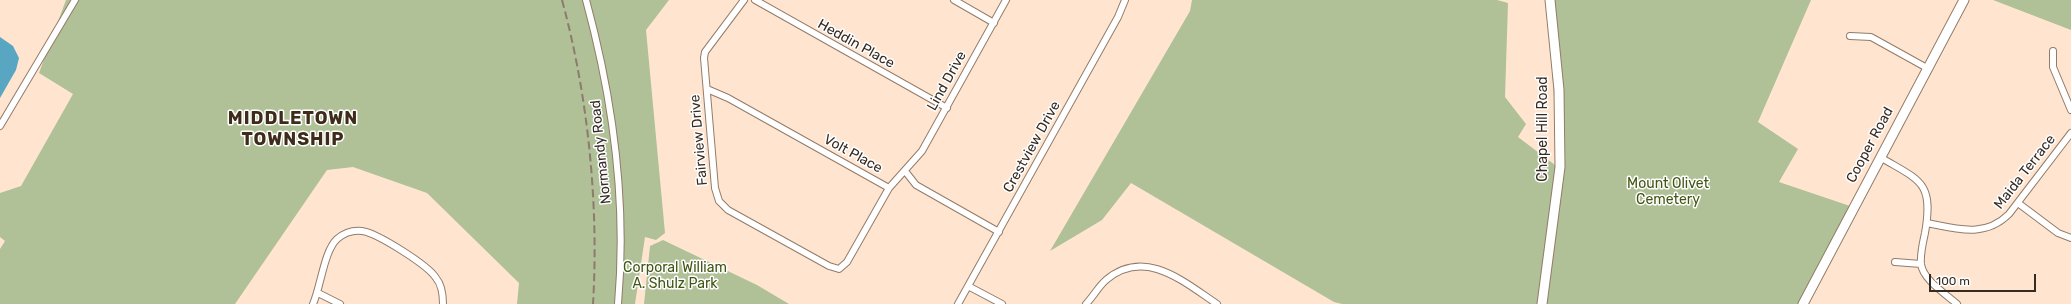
<!DOCTYPE html>
<html>
<head>
<meta charset="utf-8">
<style>
	body { margin:0 }
	#map { position:relative; width:2071px; height:304px; overflow:hidden; background:#ffe5d0; font-family:Rubik,sans-serif }
	canvas { display:block }
	.scale { position:absolute; left:1929px; top:274px; width:107px; height:18px; box-sizing:border-box; border:2px solid #352b23; border-top:0; padding-left:5px; font-size:12px; line-height:14px; white-space:nowrap; color:#352b23; -webkit-text-stroke:3px #fff; paint-order:stroke }
</style>
</head>
<body>
<div id="map">
<canvas width="2071" height="304"></canvas>
<div class="scale">100 m</div>
</div>
<script>
const ctx = document.querySelector('canvas').getContext('2d');
ctx.lineJoin = 'round';
function fill(path, color) {
  ctx.fillStyle = color;
  ctx.fill(path, 'evenodd');
}
function stroke(path, color, width, dash) {
  ctx.strokeStyle = color;
  ctx.lineWidth = width;
  ctx.lineCap = dash ? 'butt' : 'round';
  ctx.setLineDash(dash || []);
  ctx.stroke(path);
}
function drawText(font, color, halo, rows, align = 'center') {
  ctx.font = font + ' Rubik,sans-serif';
  ctx.lineWidth = 3;
  ctx.setLineDash([]);
  ctx.textBaseline = 'middle';
  ctx.strokeStyle = halo;
  ctx.fillStyle = color;
  for (const [text, x, y, turn = 0] of rows) {
    ctx.save();
    ctx.translate(x, y);
    ctx.rotate((+turn || 0) * Math.PI / 180);
    ctx.textAlign = isNaN(turn) ? turn : align;
    if (halo) ctx.strokeText(text, 0, 0);
    ctx.fillText(text, 0, 0);
    ctx.restore();
  }
}
const green = new Path2D(`
	M66 0H669L646 30 665 233 656 240 645 237 635 304H517L519 283 427 193 353 167 327 170 235 304H0V249L5 241 0 237V193L21 186 73 94 39 73Z
	M1192 0H1497L1508 3 1505 97 1526 124 1518 137 1559 168 1547 0H1811L1758 122 1798 149 1779 182 1853 207 1802 304H1342L1334 302 1131 183 1102 220 1050 251 1190 11Z
	M1993 0H2071V30Z
	M663 240 757 285 789 304H644L650 246Z`);
const water = new Path2D(`
	M0 37 13 46 19 58 16 70 0 98Z`);
const street = new Path2D(`
	M586 0C613 99 627 202 618 304
	M744 0 705 52 704 58 715 188 719 201 728 210 829 266 839 269 847 262 889 188 922 151 1006 0
	M755 0 947 108
	M954 0 994 23
	M1850 36 1871 37 1927 68
	M2053 51V67L2071 110
	M707 89 728 98 889 188
	M0 126 75 0
	M1880 157C1920 181 1934 181 1925 233 1923 242 1920 254 1921 264 1923 280 1946 294 1957 304
	M905 171 916 185 999 232
	M2018 203 2058 233 2071 238
	M1927 223C1957 229 1985 238 2009 214L2071 133
	M1895 262 1921 264
	M968 286 1002 304
	M318 293 340 304
	M313 304C321 286 324 251 337 239 344 233 353 230 362 231 377 233 428 265 436 278 442 285 443 295 443 304
	M958 304 1118 17 1125 0
	M1086 304C1093 297 1098 287 1106 280 1145 247 1184 282 1217 304`);
const secondary = new Path2D(`
	M1542 304 1560 167 1559 90 1550 0
	M1803 304 1964 0`);
const rail = new Path2D(`
	M562 0C588 95 599 205 593 304`);
const streetNames = [
	["Heddin Place",856,44,29],
	["Lind Drive",947,81,-61],
	["Chapel Hill Road",1543,129,-90],
	["Fairview Drive",699,140,-95],
	["Cooper Road",1870,145,-62],
	["Crestview Drive",1032,147,-61],
	["Normandy Road",601,152,-96],
	["Volt Place",853,154,29],
	["Maida Terrace",2025,172,-52]
];
const parkNames = [
	["Mount Olivet",1668,184],
	["Cemetery",1668,200],
	["Corporal William",675,268],
	["A. Shulz Park",675,284]
];
const districtNames = [
	["MIDDLETOWN",293,119],
	["TOWNSHIP",293,140]
];
fill(green, '#b0c097');
fill(water, '#58a6c1');
stroke(street, '#927c69', 8);
stroke(secondary, '#927c69', 11);
stroke(street, '#fff', 6);
stroke(secondary, '#fff', 9);
stroke(rail, '#8c7b6e', 2, [8, 4]);
drawText('14px', '#352b23', '#fff', streetNames);
drawText('14px', '#425513', '#fff', parkNames);
ctx.letterSpacing = '1px';
drawText('bold 18px', '#3e2b1a', '#fff', districtNames);
ctx.letterSpacing = '0px';
</script>
</body>
</html>
